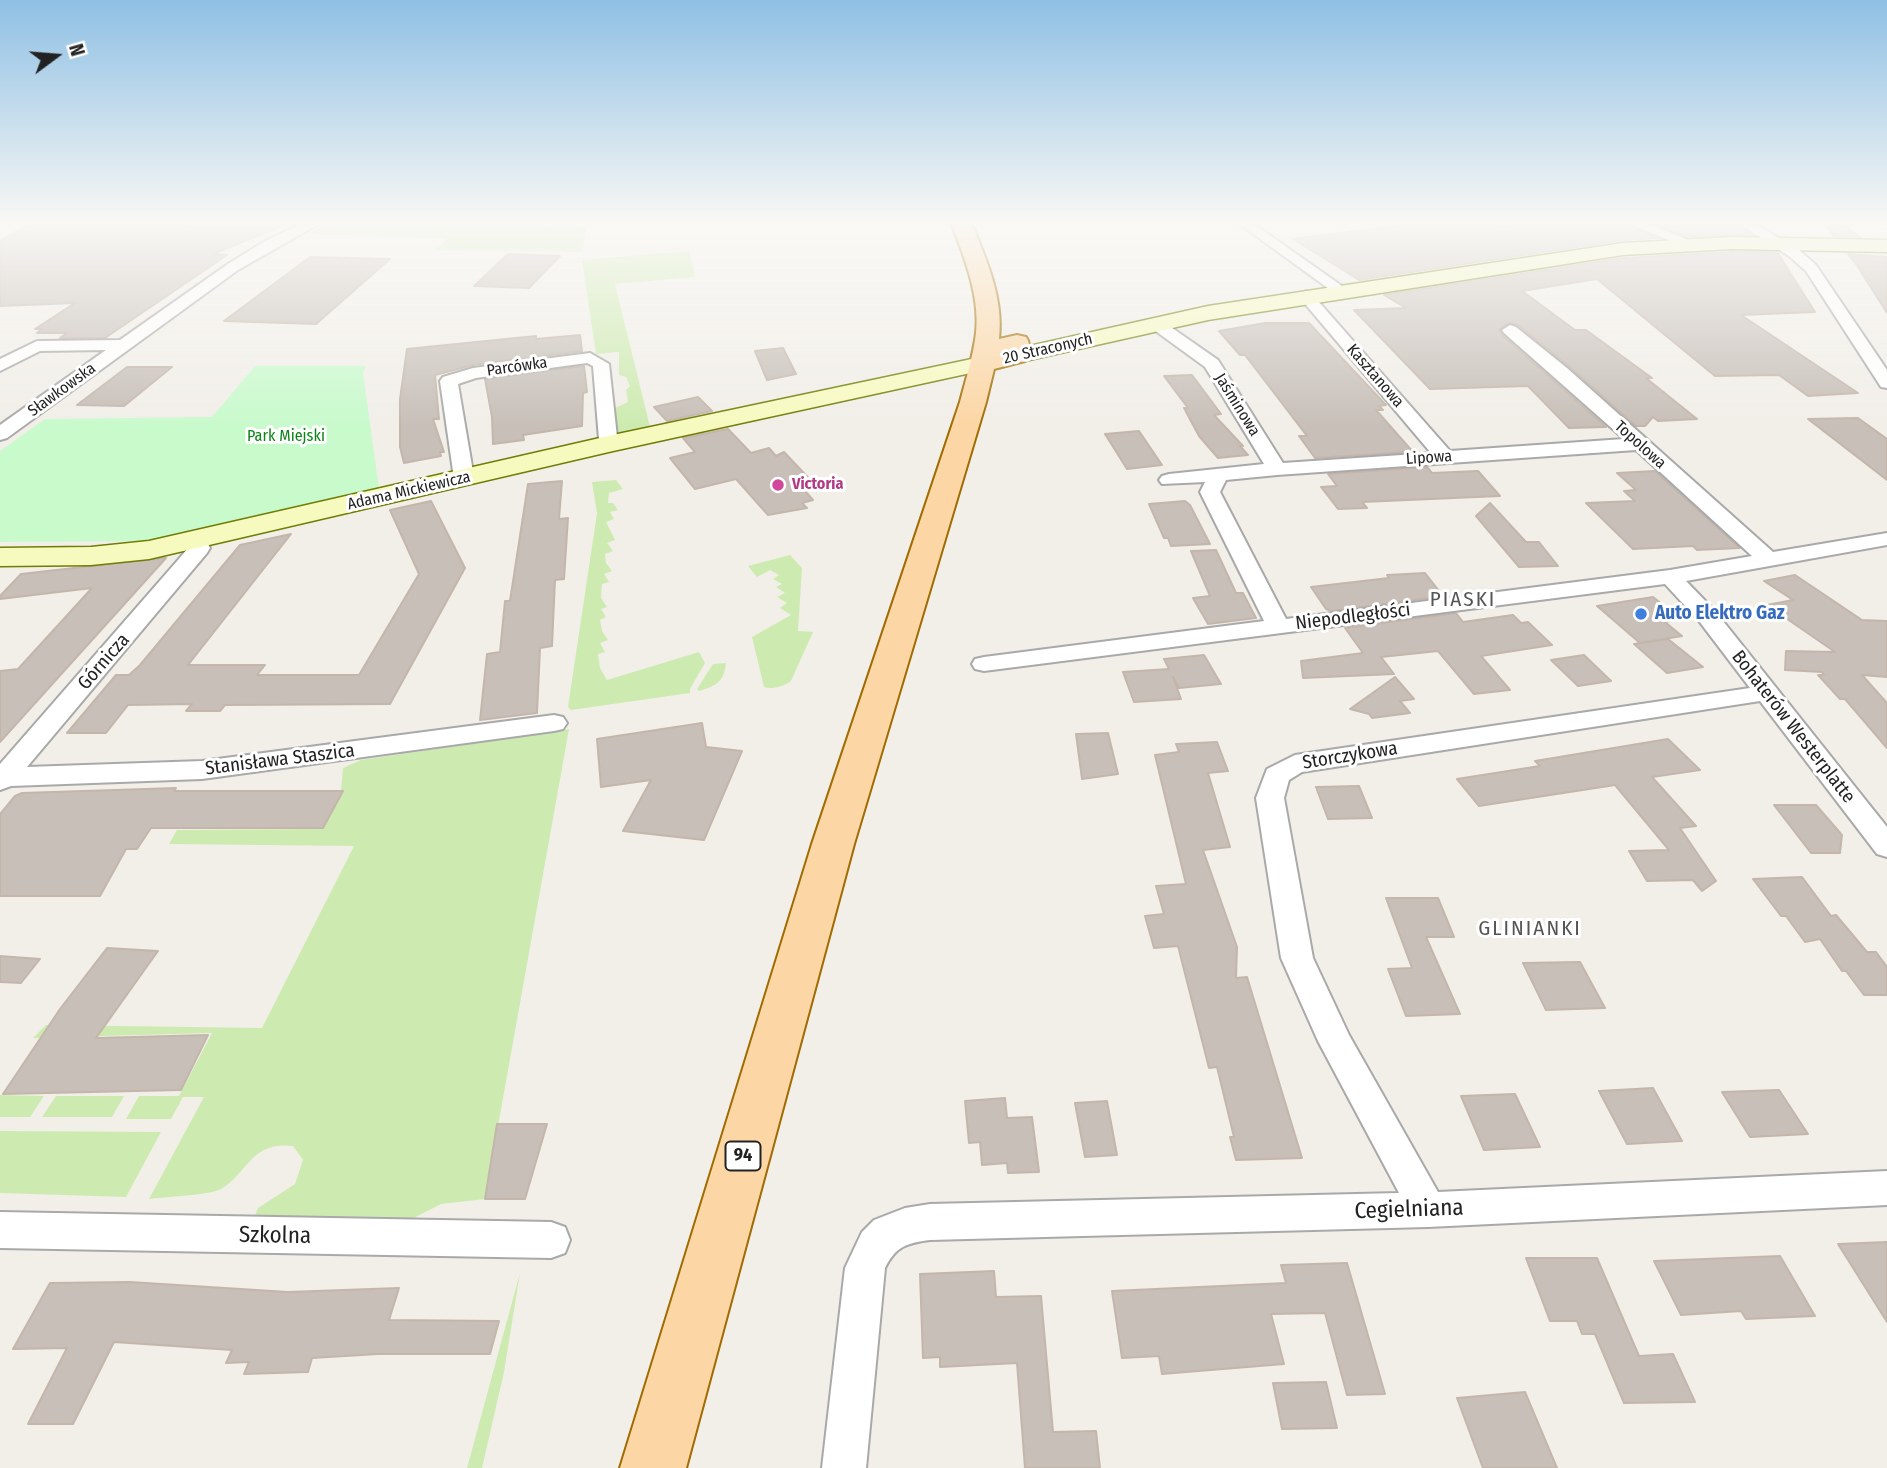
<!DOCTYPE html>
<html>
<head>
<meta charset="utf-8">
<style>
	body { margin:0 }
	#map { position:relative; width:1887px; height:1468px; overflow:hidden; background:#f2efe9; font-family:"Fira Sans Condensed",sans-serif }
	canvas { display:block }
	.north { position:absolute; left:21px; top:21px; width:70px; height:70px; -webkit-text-stroke:5px #fff; paint-order:stroke; rotate:74deg; font-size:19px; font-weight:700; line-height:28px; text-align:center; color:#222 }
	.north::after { content:''; display:block; margin:auto; width:24px; height:32px; background:#222; clip-path:polygon(50% 0,100% 100%,50% 72%,0 100%) }
</style>
</head>
<body>
<div id="map">
<canvas width="1887" height="1468"></canvas>
<div class="north">N</div>
</div>
<script>
const ctx = document.querySelector('canvas').getContext('2d');
ctx.lineJoin = 'round';
function fill(path, color) {
  ctx.fillStyle = color;
  ctx.fill(path, 'evenodd');
}
function stroke(path, color, width, dash) {
  ctx.strokeStyle = color;
  ctx.lineWidth = width;
  ctx.lineCap = dash ? 'butt' : 'round';
  ctx.setLineDash(dash || []);
  ctx.stroke(path);
}
function drawText(font, color, halo, rows, align = 'center') {
  ctx.font = font + ' "Fira Sans Condensed",sans-serif';
  ctx.lineWidth = 6;
  ctx.setLineDash([]);
  ctx.textBaseline = 'middle';
  ctx.strokeStyle = halo;
  ctx.fillStyle = color;
  for (const [text, x, y, turn = 0] of rows) {
    ctx.save();
    ctx.translate(x, y);
    ctx.rotate((+turn || 0) * Math.PI / 180);
    ctx.textAlign = isNaN(turn) ? turn : align;
    if (halo) ctx.strokeText(text, 0, 0);
    ctx.fillText(text, 0, 0);
    ctx.restore();
  }
}
const grass = new Path2D(`
	M333 222 587 225 582 252 435 250 447 239 308 234Z
	M689 251 695 277 615 284 650 427 616 434 615 408 628 402 626 390 630 386 626 377 619 375V352L596 354 582 260Z
	M616 480 623 489 609 493 608 503H613L618 510 610 512 614 519 606 522 615 540 607 543 613 551 605 554 606 563 612 571 604 574 609 582 602 584 601 598 607 607 601 609 606 617 600 620 602 631 608 640 600 643 605 652 598 654 600 668 607 680 699 652 705 663 690 689V693L571 710 568 707 597 513 592 482Z
	M790 555 802 568 798 631 813 632 791 681C784 686 772 690 764 687L752 637 791 615 780 608 787 603 777 597 785 593 776 587 782 584 773 579 779 575 770 570 757 577 748 566Z
	M726 663C724 682 716 686 699 691L697 689 713 664Z
	M569 729 485 1199 441 1204 406 1222 252 1223 258 1208 295 1184 303 1160 293 1146C251 1141 249 1172 221 1189 212 1195 163 1197 149 1199L204 1097H183L171 1119H126L139 1096H179L212 1033 33 1038 46 1025 262 1028 354 846 169 844 177 830 321 829 341 791 343 768 361 760Z
	M0 1095 44 1096 30 1117H0Z
	M56 1096H124L112 1117H42Z
	M0 1131 161 1132 126 1197 0 1193Z
	M520 1273 504 1372 482 1468H467Z`);
const park = new Path2D(`
	M255 366H366L363 373 379 489 149 541 0 542V451L45 419 212 417Z`);
const building = new Path2D(`
	M74 222H196L189 227H279L213 254 227 255 105 338H60L67 333H37L42 329H35L75 303 0 306V241L32 223 70 224Z
	M1424 222H1493L1498 227 1531 222H1621L1658 238 1623 240 1359 280 1293 239Z
	M1649 222H1735L1752 235 1687 237Z
	M1822 222H1840L1860 237 1834 236Z
	M1732 252H1777L1815 312 1741 315 1858 393 1808 396 1779 375 1715 376 1597 279 1522 291 1575 330H1586L1652 378H1646L1697 419 1658 421 1653 417 1645 426H1636L1569 366 1518 325 1509 323 1499 329 1502 335 1606 427 1569 428 1528 386 1430 389 1354 310 1406 308 1384 295 1623 258Z
	M508 254 560 256 529 288 474 286Z
	M1848 254 1887 257V313L1856 264Z
	M310 257 390 259 316 324 224 321Z
	M1265 323H1309L1386 405 1379 406 1383 410H1376L1413 452 1315 458 1299 436H1307L1245 355H1240L1219 331Z
	M580 335 582 351 473 365 435 375 439 419H433L444 452H440L441 456 404 463 400 447V399L407 349 536 336V339Z
	M783 348 796 374 767 380 755 351Z
	M584 366 587 392 583 393 582 426 523 435 524 440 493 444 492 417 485 379Z
	M127 367H172L124 406 77 405Z
	M1192 375 1221 414 1214 415 1243 446H1240L1248 455 1218 458 1199 436 1184 408H1188L1164 376Z
	M698 397 712 411 667 421 654 407Z
	M1858 418 1887 439V480L1808 419Z
	M728 429 751 453 769 448 776 456 784 452 818 488 805 491 813 500 802 503 807 508 768 515 736 479 695 489 670 458 695 452 683 438Z
	M1139 431 1162 465 1127 469 1105 434Z
	M1427 467 1432 473 1478 471 1500 496 1362 502 1367 508 1338 509 1321 487 1337 486 1328 474Z
	M1655 471 1740 548 1697 550 1693 546 1633 549 1586 503 1635 501 1624 491 1636 490 1617 473Z
	M562 481 559 519 568 518 564 579 555 580 552 646 540 648 537 713 480 720 487 654 500 652 505 601H510L528 484Z
	M431 501 465 568 390 704 225 705 220 711H186L192 704 128 705 106 733H67L116 675H129L140 665 240 545 291 534 188 665H265L257 675H359L419 574 390 510Z
	M1185 501 1190 505 1210 544 1171 546 1168 538H1164L1149 504Z
	M1490 503 1526 542H1539L1558 566 1519 567 1476 516Z
	M1216 550 1236 593H1243L1256 618 1208 624 1193 598 1210 596 1191 551Z
	M163 558H166L0 742V671L18 669 92 588 0 599V596L21 574Z
	M1425 573 1443 596 1332 611 1326 609 1311 587 1389 578 1387 575Z
	M1795 575 1862 620 1887 621V677L1862 675 1887 703V748L1845 699H1840L1818 675H1824L1822 672 1785 670 1786 651 1835 652 1767 605 1793 600 1764 581Z
	M1653 597 1681 619 1665 622 1682 636 1640 643 1597 606Z
	M1456 613 1463 622 1513 615 1521 623 1528 622 1552 645 1481 656 1510 690 1474 694 1438 651 1381 657 1394 674 1303 678 1301 661 1363 653 1345 628Z
	M1668 639 1703 667 1667 673 1634 644Z
	M1204 655 1221 684 1179 688 1173 677 1181 699 1134 702 1123 672 1169 669 1164 659Z
	M1584 655 1611 681 1578 686 1551 660Z
	M1395 677 1414 699 1400 701 1410 713 1372 718 1369 714 1350 709Z
	M702 723 706 747 742 751 704 840 623 831 651 780 601 787 597 739Z
	M1108 733 1118 774 1082 779 1076 734Z
	M1668 739 1700 770 1652 777 1696 826 1680 828 1716 881 1702 891 1693 880 1647 881 1629 851 1669 850 1615 785 1479 806 1457 779 1540 766 1535 761Z
	M1217 742 1228 771 1208 773 1230 847 1203 850 1237 947 1236 978 1247 977 1302 1158 1236 1160 1230 1137H1234L1217 1067 1209 1068 1178 946 1154 948 1145 916 1164 914 1156 886 1186 884 1155 755 1179 752 1176 744Z
	M1359 786 1372 818 1328 819 1316 787Z
	M176 788 174 791H343L323 828H151L137 849H126L100 896H0V814L15 796 22 793Z
	M1774 805H1816L1842 835 1840 853H1811Z
	M1802 877 1831 916 1836 915 1867 952H1876L1887 967V995H1864L1846 971H1842L1820 939 1805 942 1786 916H1781L1753 879Z
	M1386 898H1438L1454 937H1426L1460 1014 1406 1016 1388 969 1412 968Z
	M107 948 158 951 96 1038 208 1035 181 1090 3 1094 60 1009Z
	M0 956 40 959 21 983 0 982Z
	M1580 962 1605 1008 1546 1010 1523 963Z
	M1653 1088 1682 1141 1627 1144 1599 1091Z
	M1779 1090 1808 1134 1750 1137 1722 1092Z
	M1515 1094 1540 1147 1484 1150 1461 1096Z
	M1005 1098 1007 1118 1032 1117 1039 1172 1008 1173 1007 1163 982 1165 980 1142 969 1143 965 1101Z
	M1107 1101 1117 1155 1085 1157 1075 1103Z
	M497 1124H547L525 1199H485Z
	M1887 1242V1322L1838 1244Z
	M1780 1256 1815 1316 1746 1319 1741 1311 1681 1315 1654 1261Z
	M1526 1258H1597L1639 1356 1673 1354 1695 1402 1624 1403 1595 1334H1582L1577 1321H1550Z
	M1347 1263 1385 1394 1347 1395 1325 1313 1271 1314 1284 1364 1162 1374 1159 1356 1122 1358 1112 1291 1286 1283 1281 1265Z
	M994 1271 996 1297 1041 1296 1053 1432 1096 1431 1100 1468H1025L1017 1363 940 1367V1357L923 1358 920 1274Z
	M130 1282 288 1292 399 1288 389 1320 499 1321 490 1354H378L312 1358 308 1372 244 1374 249 1362 226 1363 232 1350 114 1342 73 1424H28L67 1348 13 1349 50 1283Z
	M1326 1382 1337 1428 1282 1429 1273 1383Z
	M1525 1392 1557 1468H1483L1457 1398Z`);
const street = new Path2D(`
	M305 222H322L238 270 7 438 0 440V425L106 350 40 351 0 371V359L37 341 120 340 228 264 265 241Z
	M1237 222H1251L1349 291 1346 294H1336Z
	M1624 222H1643L1698 244 1691 248 1686 247Z
	M1737 222H1752L1799 250 1816 265 1887 370V388L1881 387 1806 271 1789 256Z
	M1306 291 1311 293 1450 451 1624 439 1504 333 1502 330 1510 325 1516 327 1567 368 1773 552 1887 533V545L1686 581 1715 611 1887 827V857L1877 854 1760 701 1302 772 1289 780 1284 798 1313 958 1349 1035 1438 1192 1887 1171V1205L1428 1227 930 1240C907 1243 896 1246 885 1268L866 1468H822L845 1268 862 1232 874 1220 905 1208 930 1204 1399 1193 1318 1041 1281 958 1256 798 1267 769 1295 755 1750 688 1699 621 1665 584 984 671 975 669 972 664 975 659 984 657 1264 621 1200 492 1205 482 1162 484 1159 480 1162 476 1169 474 1264 464 1205 367 1150 327 1148 324 1150 321H1162L1218 360 1283 463 1431 453 1301 299 1298 296 1301 293ZM1636 450 1752 556 1670 570 1286 619 1220 492 1226 480 1277 475Z
	M590 353 609 364 617 437 622 443 620 447H606L599 439 593 366 587 363 476 378 458 384 474 478 471 482H457L454 478 440 381 443 377 473 368Z
	M196 534 204 535 210 548 207 553 27 767 202 761 554 715 563 717 567 723 563 729 554 731 202 779 11 786 0 790V764L178 560 188 548 185 540 188 535Z
	M0 1212 551 1222 565 1227 570 1240 565 1253 551 1258 0 1248Z`);
const secondary = new Path2D(`
	M1732 237 1887 240V252L1732 249 1623 255 1208 320 1016 363 1008 361 1004 356 1008 351 1016 349 1208 306 1623 243Z
	M981 357 989 359 993 364 989 369 613 451 149 559 91 565 0 566V548L91 547 149 541 613 435Z`);
const primary = new Path2D(`
	M951 222H971C986 259 1004 298 999 339L1017 335 1026 337C1031 344 1030 354 1025 361L994 369 986 402 854 844 686 1468H620L812 844 960 402C966 379 973 357 976 333 980 295 964 257 951 222Z`);
const markers = [
	[778,485,7,"#d1479c"],
	[1641,614,7,"#3f7fe0"]
];
const farStreetnames = [
	["20 Straconych",1048,349,-13],
	["Parcówka",517,367,-8],
	["Kasztanowa",1375,376,49],
	["Sławkowska",62,390,-36],
	["Jaśminowa",1237,405,58],
	["Topolowa",1640,445,42],
	["Lipowa",1429,458,-4],
	["Adama Mickiewicza",409,491,-13]
];
const farParknames = [
	["Park Miejski",286,437]
];
const farHotelnames = [
	["Victoria",792,485]
];
const shields = [
	[743,1156,35]
];
const shieldNames = [
	["94",743,1156]
];
const shopNames = [
	["Auto Elektro Gaz",1655,614]
];
const streetNames = [
	["Niepodległości",1353,617,-7],
	["Górnicza",104,662,-49],
	["Bohaterów Westerplatte",1793,727,52],
	["Storczykowa",1350,756,-9],
	["Stanisława Staszica",280,760,-7]
];
const neighbourhoodNames = [
	["PIASKI",1463,600],
	["GLINIANKI",1530,929]
];
const nearStreetnames = [
	["Cegielniana",1409,1210,-2],
	["Szkolna",275,1236,1]
];
fill(grass, '#cdebb0');
fill(park, '#c8facc');
fill(building, '#c7bfb8');
stroke(building, '#c4b6ab', 2);
stroke(street, '#a9a9a9', 4);
stroke(secondary, '#707d05', 3);
stroke(primary, '#a06b00', 4);
fill(street, '#fff');
fill(secondary, '#f7fabf');
fill(primary, '#fcd6a4');
const sky = ctx.createLinearGradient(0, 0, 0, 427);
sky.addColorStop(0, '#8fc0e4');
sky.addColorStop(0.52, '#f9f8f5');
sky.addColorStop(1, '#f9f8f500');
ctx.fillStyle = sky;
ctx.fillRect(0, 0, 1887, 427);
for (const [x, y, r, color] of markers) {
  const dot = new Path2D();
  dot.arc(x, y, r, 0, 2 * Math.PI);
  ctx.fillStyle = color;
  ctx.fill(dot);
  stroke(dot, '#fff', 2.5);
}
drawText('16px', '#222', '#fff', farStreetnames);
drawText('16px', '#0c8416', '#fff', farParknames);
drawText('bold 16px', '#b23c85', '#fff', farHotelnames, 'left');
for (const [x, y, w] of shields) {
  const box = new Path2D();
  box.roundRect(x - w / 2, y - 14.5, w, 29, 5);
  ctx.fillStyle = '#fff';
  ctx.fill(box);
  stroke(box, '#222', 2);
}
drawText('bold 18px', '#222', null, shieldNames);
drawText('bold 19px', '#366cbe', '#fff', shopNames, 'left');
drawText('19px', '#222', '#fff', streetNames);
ctx.letterSpacing = '2px';
drawText('21px', '#555', '#fff', neighbourhoodNames);
ctx.letterSpacing = '0px';
drawText('23px', '#222', '#fff', nearStreetnames);
</script>
</body>
</html>
